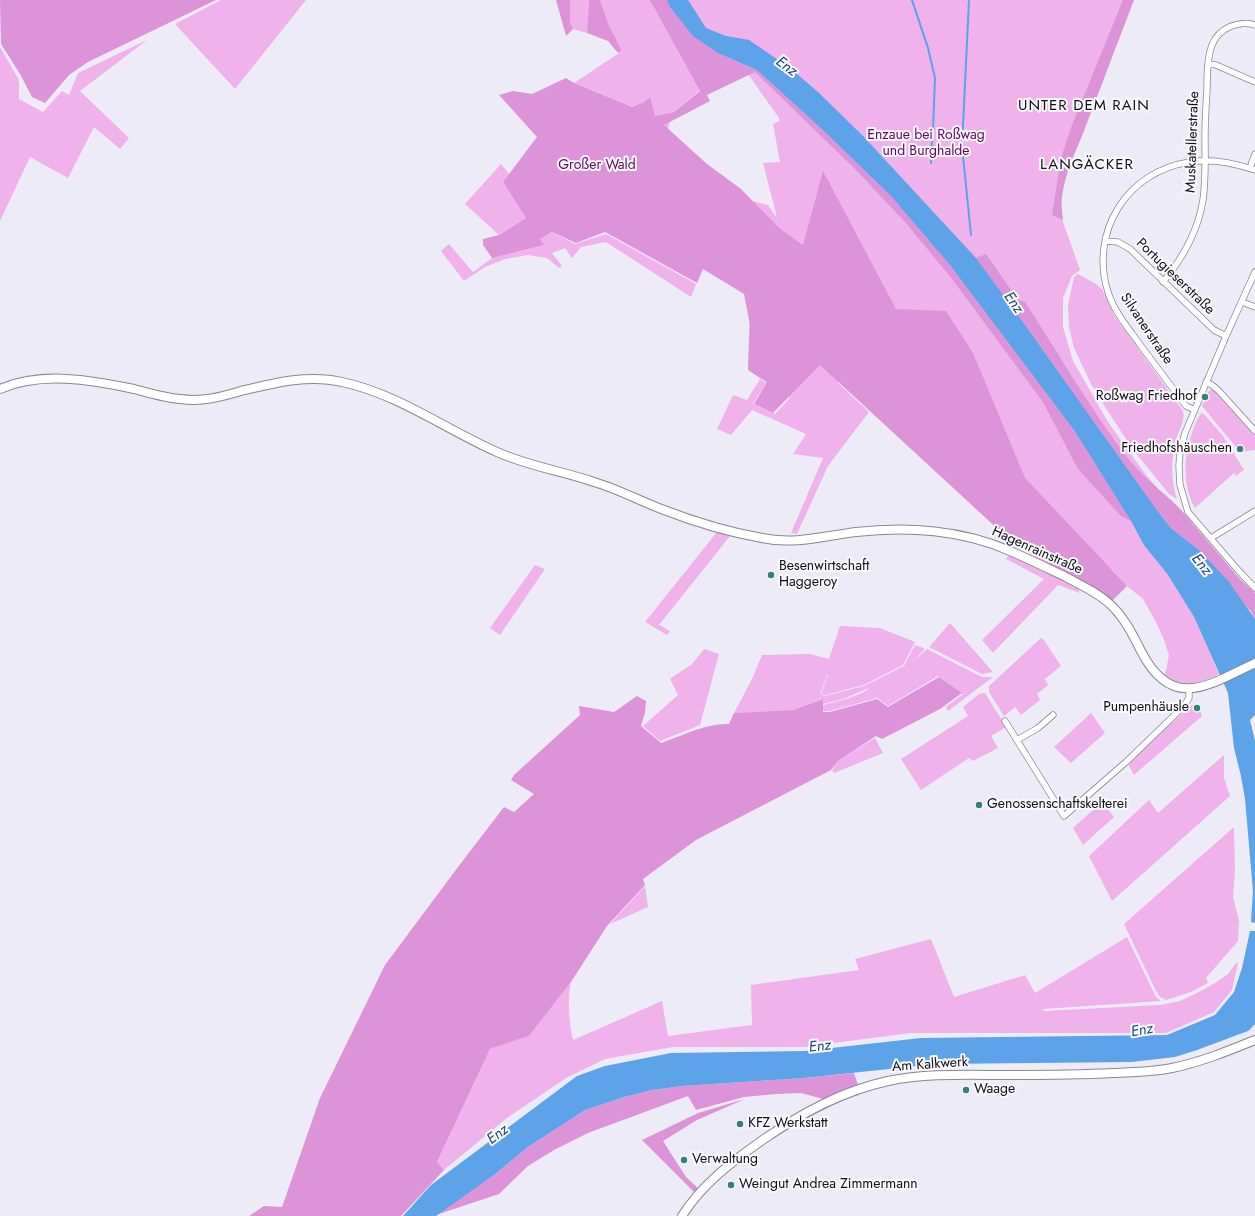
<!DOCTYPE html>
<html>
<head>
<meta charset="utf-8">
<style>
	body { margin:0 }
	canvas { display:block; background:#ecebf7 }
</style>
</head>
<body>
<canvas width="1255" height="1216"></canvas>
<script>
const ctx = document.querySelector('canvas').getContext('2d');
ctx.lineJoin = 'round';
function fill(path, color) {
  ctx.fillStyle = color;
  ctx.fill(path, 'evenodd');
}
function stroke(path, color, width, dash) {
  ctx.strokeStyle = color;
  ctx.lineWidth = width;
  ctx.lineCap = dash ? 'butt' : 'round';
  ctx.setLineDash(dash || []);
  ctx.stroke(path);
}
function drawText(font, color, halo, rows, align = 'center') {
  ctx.font = font + ' Jost,sans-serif';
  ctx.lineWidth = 4;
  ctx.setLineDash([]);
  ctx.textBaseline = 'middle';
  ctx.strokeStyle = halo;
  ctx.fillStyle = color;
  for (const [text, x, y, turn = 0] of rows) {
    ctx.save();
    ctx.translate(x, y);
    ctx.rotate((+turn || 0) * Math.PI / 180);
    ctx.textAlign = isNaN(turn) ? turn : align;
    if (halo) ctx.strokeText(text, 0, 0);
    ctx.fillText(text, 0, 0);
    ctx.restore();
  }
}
const green = new Path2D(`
	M221 0H306L235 89 175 24Z
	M570 0H589L587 33 573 29 570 22Z
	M600 0H1132L1076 144 1062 192V219L1080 270 1072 276 1063 298V327L1073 361 1108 422 1143 471 1167 500 1143 543 1168 575 1194 617 1219 674C1200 683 1183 689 1165 675L1169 655 1164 640 1157 624 1143 599 1127 586 1112 570 841 380 838 383 869 412 828 466 797 534 791 533 823 458 793 454 806 434 752 410 731 435 717 429 733 395 747 400 760 379 766 383 753 404 775 414 790 398 748 370 750 295 581 164 670 122 668 130 742 198 768 205 777 218 763 163 780 162 773 124 779 121V118L748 74 679 53 700 90 674 112 655 116 644 102 632 107 574 83 622 51 608 23ZM807 233 811 268 789 236 803 245Z
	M147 40 80 91 129 138 120 149 94 127 68 178 30 157 0 221V47L19 80V99L43 112 62 91 69 95 78 73Z
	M501 164 509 174 503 182 526 218 499 235 465 204Z
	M552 232 575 244 606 234 696 284 691 297 606 242 581 247 572 258 565 248 552 253 562 266 559 268 547 258 528 255 505 259 485 267 464 281 441 251 449 244 473 272 492 258 544 245 540 239Z
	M1078 274 1096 284 1102 289 1114 315 1183 411C1186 421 1177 433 1175 443 1171 462 1171 481 1177 499L1169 494 1134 451 1107 410 1091 384 1074 348 1069 327 1068 305 1074 277Z
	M1212 389 1217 392 1255 433V450L1240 452 1202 406 1208 392Z
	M1201 413 1204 414 1223 436 1244 470 1236 476 1234 473 1195 508C1181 483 1184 453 1194 427 1196 422 1198 417 1201 413Z
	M717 532 730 536 659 625 670 631 667 635 645 622Z
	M1009 555 1078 588 1080 593 1058 585 993 653 982 640 1044 579 1006 559Z
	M535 565 545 569 500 635 490 628Z
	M950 623 993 672 982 674 929 647Z
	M840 626 880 628 915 642 903 665 864 685 825 695 821 694 828 675H825L827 676 820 694 825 696 864 686 904 666 915 645 924 648V650L912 663 927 649 982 677H993L948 711 946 707 963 694 938 676 888 706 877 698 830 711H823V705C838 701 859 697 871 687L843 699 823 704 822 699 793 710 734 713 752 679 762 655 810 654 829 659Z
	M1041 638 1044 640 1061 666 1045 679 1048 685 1037 694 1040 700 1021 715 1015 707 1004 716 989 692V686Z
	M704 649 719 654 700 725 660 741 643 726 678 695 670 679 692 664Z
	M985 693 1006 727 991 736 998 748 973 761 969 758 921 790 901 759 968 716 963 707 979 694Z
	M1192 705H1198L1202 716 1134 775 1129 766 1128 762Z
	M1091 713 1105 733 1071 763 1054 747Z
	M875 738 883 753 834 773 832 770 838 761Z
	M1224 755V778L1230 796 1112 901 1089 856 1149 800 1158 813Z
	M1102 802 1114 817 1083 845 1073 828Z
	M1234 827 1235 872 1233 897 1239 921 1238 941 1206 978 1208 983 1191 992 1166 1000 1160 997 1156 991 1124 924Z
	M645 886 648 907 610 924Z
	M1127 937 1156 997 1161 1001 1043 1009 1044 1011 1160 1005 1180 1001 1197 993 1215 983 1228 974 1236 963H1238L1232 990 1214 1012 1166 1033H910L804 1047H673L605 1059 566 1078 507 1118 444 1170 437 1162 490 1049 529 1036 571 982C567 998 569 1023 573 1040L662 1001 668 1036 752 1025 751 985 859 970 855 959 931 939 954 997 1025 975 1035 993Z`);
const forest = new Path2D(`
	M0 0H216L88 62 69 75 45 103 32 97 20 74 1 44Z
	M556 0H570V22L573 29 566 36Z
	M589 0H600L608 23 622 51 618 53 608 41 587 33Z
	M650 0H667L670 7 718 53 757 70 825 132 891 196 950 265 1074 430 1131 521 1121 516 1078 469 1043 402 952 279 906 223 855 169 755 72 707 95 710 101 664 125 707 164 741 189 780 229 803 245 823 171 896 309 946 311 973 353 1025 478 1127 586 1113 600 1015 545 820 365 773 413 754 404 767 382 748 370 750 325 744 294 703 269 697 283 605 232 576 243 552 232 540 239 544 245 492 258 483 245V239L499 235 526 218 503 182 537 137 499 95 513 91 532 94 566 78 574 83 632 107 644 102 650 97 655 116 674 112 700 91Z
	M1123 0H1134L1082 136 1068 169 1064 185 1061 202 1063 220 1052 215 1061 158 1072 125Z
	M986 254 1018 300 1025 302C1059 354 1090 409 1127 457 1147 483 1175 499 1193 524L1240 579 1255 593V619L1251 612 1199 550 1171 528 1156 509 1015 311 976 258Z
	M939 677 962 693 940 709 882 739 876 736 838 761 831 770 696 840 643 879 645 885 607 926 571 982 529 1036 490 1049 437 1162 444 1170 401 1216H249L264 1206 282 1207 320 1098 385 965 461 863 504 807 514 812 534 794 511 780 514 775 580 715 579 706 614 712 637 696 646 701 645 713 641 726 661 743C681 736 707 723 729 724L734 713 793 710 823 699V712H830L877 699 888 707Z
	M854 1073 858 1085 823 1099 801 1093 776 1094 744 1097 696 1110 688 1096 588 1133 554 1150 528 1166 499 1194 436 1215 494 1175 528 1147 585 1110 624 1097 652 1090 682 1086 804 1078Z
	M745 1099 697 1120 663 1141 686 1177 699 1189 695 1193 642 1140 698 1113Z`);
const water = new Path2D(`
	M667 0H688L706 28 726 36 749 40 790 68 819 93 863 136 976 258 1015 311 1156 509 1171 528 1199 550 1229 582 1255 619V715L1250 720 1255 741V923L1251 922 1253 891 1245 799 1241 776 1234 748 1228 693 1194 617 1168 575 1144 545 1131 521 1074 430 950 265 891 196 825 132 757 70 718 53 693 36 670 7Z
	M1250 931H1255V1024L1248 1031 1197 1050 1175 1057 1132 1062 936 1064 804 1078 682 1086 652 1090 624 1097 585 1110 528 1147 494 1175 436 1216H403L431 1185 577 1076 605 1066 671 1053 805 1051 921 1038 1167 1035 1215 1015 1234 992 1242 968Z`);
const stream = new Path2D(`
	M912 0 928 48 935 78 933 129
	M962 147 969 0
	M963 156 971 235
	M931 163 932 139`);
const street = new Path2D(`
	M1209 64 1216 65 1255 82
	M1250 168 1255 154
	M1105 241 1118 242 1130 249 1214 330 1226 336
	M1255 272 1226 336 1185 433 1180 452 1179 466 1180 485 1188 512 1237 569 1255 588
	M1163 282C1183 258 1198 231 1203 200 1206 179 1205 157 1205 136 1205 121 1206 105 1207 90 1207 76 1207 58 1212 45 1219 28 1238 20 1255 25
	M1242 302 1255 307
	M1206 382 1212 385 1219 391 1255 431
	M1195 410 1186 406C1171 386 1156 366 1141 346 1129 329 1114 312 1108 292 1089 232 1127 171 1190 162 1212 158 1234 163 1255 170
	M1211 538 1255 511
	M1005 721 1064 816 1126 762 1184 706 1189 698V689
	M1017 740 1038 728 1053 715`);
const secondary = new Path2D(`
	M0 389C42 371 91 380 134 389 149 393 165 398 181 399 202 402 221 397 241 391 274 383 308 374 342 382 398 394 445 429 497 452 528 466 562 471 594 482 618 489 640 501 664 510 695 522 728 532 762 538 794 545 824 536 856 532 907 526 963 530 1010 551 1029 559 1047 568 1066 577 1082 586 1099 593 1112 606 1125 619 1133 635 1141 651 1172 712 1209 685 1255 663
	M682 1216C702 1184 734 1160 764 1139 802 1113 842 1091 888 1081 927 1073 967 1075 1006 1075 1042 1075 1077 1075 1113 1073 1133 1072 1153 1072 1172 1068 1201 1062 1228 1051 1255 1040`);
const markers = [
	[1205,397,4,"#367f7b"],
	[1240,449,4,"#367f7b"],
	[771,575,4,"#367f7b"],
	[1197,708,4,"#367f7b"],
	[979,805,4,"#367f7b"],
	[966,1090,4,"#367f7b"],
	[740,1124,4,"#367f7b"],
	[684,1160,4,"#367f7b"],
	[731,1185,4,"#367f7b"]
];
const parkNames = [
	["Enzaue bei Roßwag",926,136],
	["und Burghalde",926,152],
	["Großer Wald",597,166]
];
const streetNames = [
	["Muskatellerstraße",1193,142,-88],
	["Portugieserstraße",1175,277,44],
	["Silvanerstraße",1146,329,56],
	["Hagenrainstraße",1037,551,24],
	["Am Kalkwerk",930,1065,-4]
];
const poiNames = [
	["Roßwag Friedhof",1197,397,"right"],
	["Friedhofshäuschen",1232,449,"right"],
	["Besenwirtschaft",779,567],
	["Haggeroy",779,583],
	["Pumpenhäusle",1189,708,"right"],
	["Genossenschaftskelterei",987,805],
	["Waage",974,1090],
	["KFZ Werkstatt",748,1124],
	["Verwaltung",692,1160],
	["Weingut Andrea Zimmermann",739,1185]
];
const waterNames = [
	["Enz",786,67,37],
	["Enz",1013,303,55],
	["Enz",1201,565,51],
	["Enz",1142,1031,-10],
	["Enz",820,1047,-6],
	["Enz",498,1135,-37]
];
const neighbourhoodNames = [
	["UNTER DEM RAIN",1084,106],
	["LANGÄCKER",1087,165]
];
fill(green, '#f0b2ea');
fill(forest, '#dd93d8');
fill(water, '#5ca3e9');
stroke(stream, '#5ca3e9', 2);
stroke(street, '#888792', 7);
stroke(secondary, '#888792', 10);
stroke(street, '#fff', 5.5);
stroke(secondary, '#fff', 8);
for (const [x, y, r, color] of markers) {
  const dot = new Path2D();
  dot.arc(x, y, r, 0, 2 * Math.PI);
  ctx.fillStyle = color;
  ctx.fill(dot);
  stroke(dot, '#faf9fe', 1.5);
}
drawText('14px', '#620360', '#faf9fe', parkNames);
drawText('14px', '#0f0e12', '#faf9fe', streetNames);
drawText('14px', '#0f0e12', '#faf9fe', poiNames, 'left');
drawText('italic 15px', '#174877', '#faf9fe', waterNames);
ctx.letterSpacing = '1px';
drawText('15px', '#0f0e12', '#faf9fe', neighbourhoodNames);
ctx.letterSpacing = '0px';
</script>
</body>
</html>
